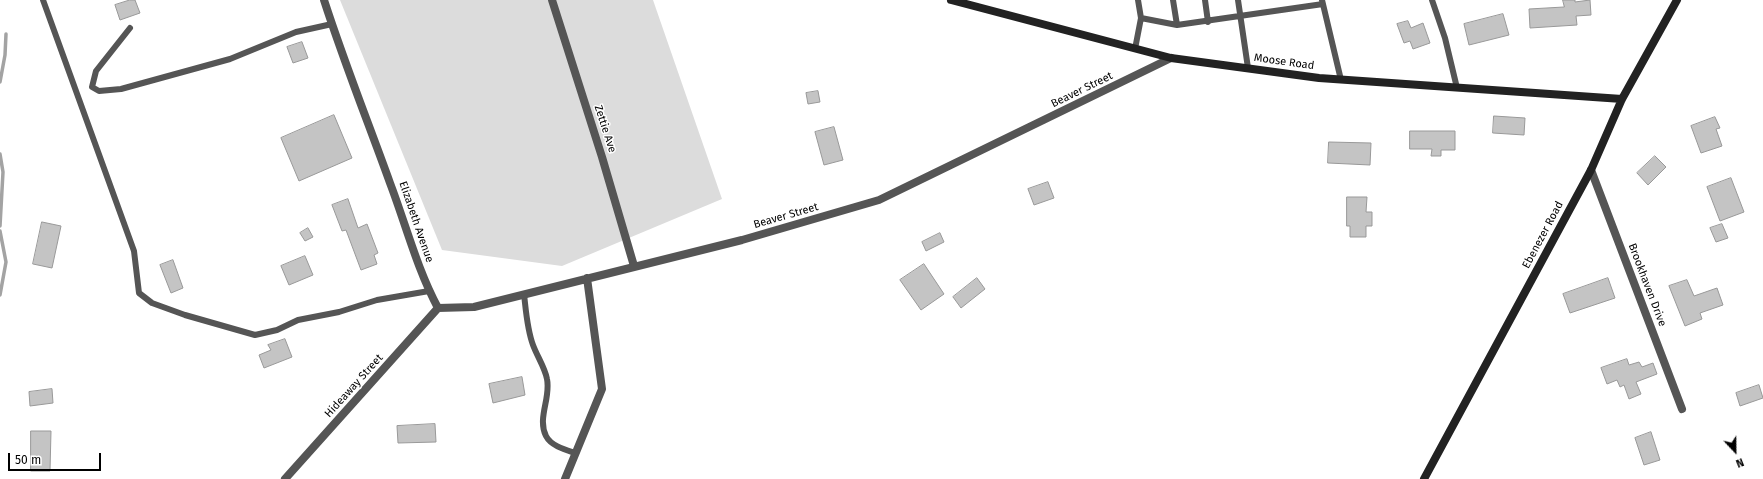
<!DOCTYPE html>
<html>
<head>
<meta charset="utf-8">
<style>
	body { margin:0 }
	#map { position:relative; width:1763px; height:479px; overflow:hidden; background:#fff; font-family:"Fira Sans",sans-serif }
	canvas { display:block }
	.north { position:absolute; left:1715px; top:431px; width:40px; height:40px; -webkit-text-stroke:3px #fff; paint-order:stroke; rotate:158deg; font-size:11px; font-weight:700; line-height:16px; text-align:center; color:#000 }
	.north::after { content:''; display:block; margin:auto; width:14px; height:18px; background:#000; clip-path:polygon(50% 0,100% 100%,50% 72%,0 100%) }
	.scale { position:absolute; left:8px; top:453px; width:93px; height:18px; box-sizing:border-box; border:2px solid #000; border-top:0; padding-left:5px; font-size:12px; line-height:14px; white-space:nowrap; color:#000; -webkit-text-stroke:3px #fff; paint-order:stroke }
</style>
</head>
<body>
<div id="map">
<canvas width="1763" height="479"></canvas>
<div class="north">N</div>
<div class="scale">50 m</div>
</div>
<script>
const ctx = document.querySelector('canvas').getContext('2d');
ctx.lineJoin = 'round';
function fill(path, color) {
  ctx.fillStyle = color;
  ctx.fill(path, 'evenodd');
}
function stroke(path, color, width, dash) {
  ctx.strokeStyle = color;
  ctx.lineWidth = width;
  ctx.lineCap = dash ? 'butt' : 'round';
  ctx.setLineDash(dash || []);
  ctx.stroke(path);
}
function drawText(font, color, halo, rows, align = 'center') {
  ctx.font = font + ' "Fira Sans",sans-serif';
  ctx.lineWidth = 3;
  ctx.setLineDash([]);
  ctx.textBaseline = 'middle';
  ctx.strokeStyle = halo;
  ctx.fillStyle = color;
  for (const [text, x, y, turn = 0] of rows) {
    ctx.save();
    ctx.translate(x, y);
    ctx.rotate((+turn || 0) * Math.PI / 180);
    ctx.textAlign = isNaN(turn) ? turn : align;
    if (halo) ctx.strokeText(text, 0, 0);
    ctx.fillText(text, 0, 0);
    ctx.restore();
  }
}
const green = new Path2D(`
	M340 0H653L722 199 562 266 442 250Z`);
const stream = new Path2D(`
	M0 82 5 55 6 34
	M0 154 3 172 0 226
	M0 231 6 262 0 295`);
const building = new Path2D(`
	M130 0H135L140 13 120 20 115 5Z
	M1563 0H1575V2L1590 0 1591 15 1576 16 1577 25 1530 28 1529 9 1564 7Z
	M1503 14 1509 35 1469 45 1464 24Z
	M1408 21 1411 28 1423 23 1430 43 1413 49 1410 41 1404 43 1397 24Z
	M302 42 308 58 293 63 287 47Z
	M818 91 820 102 808 104 806 93Z
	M334 115 352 158 299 181 281 138Z
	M1494 116 1525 118 1524 135 1493 133Z
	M1715 117 1720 128 1716 129 1722 146 1701 153 1691 126Z
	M834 127 843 160 824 165 815 132Z
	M1410 131H1455V150H1441V156H1431L1432 149H1410Z
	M1329 142 1371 143 1370 165 1328 163Z
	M1655 156 1666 167 1648 185 1637 173Z
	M1731 178 1744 212 1720 221 1707 187Z
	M1048 182 1054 198 1034 205 1028 189Z
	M1347 197H1367L1366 212H1372V226H1366V237H1350V226H1347Z
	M348 199 358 228 367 224 378 253 374 255 377 264 361 270 346 230 342 231 332 205Z
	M42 222 61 226 52 268 33 264Z
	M1722 224 1728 238 1716 242 1710 228Z
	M308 228 313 237 305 241 300 233Z
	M940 233 944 242 926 251 922 242Z
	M305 256 313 275 289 285 281 266Z
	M173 260 183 288 171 293 160 265Z
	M924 264 944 294 921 310 900 280Z
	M977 278 985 289 961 308 953 297Z
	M1608 278 1615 298 1570 313 1563 294Z
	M1687 280 1694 296 1717 288 1723 305 1700 313 1702 319 1685 326 1669 286Z
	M285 339 292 357 264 368 259 355 271 350 268 345Z
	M1627 359 1629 365 1639 362 1642 367 1653 363 1657 374 1636 382 1641 394 1629 399 1624 385 1620 387 1617 380 1607 384 1601 368Z
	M522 377 525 395 493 403 489 384Z
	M1759 385 1763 398 1740 406 1736 393Z
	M52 389 53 403 30 406 29 392Z
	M435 424 436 442 398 443 397 426Z
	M31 431H51L50 471H31Z
	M1651 432 1660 460 1644 465 1635 438Z`);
const lane = new Path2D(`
	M43 0 134 251 139 293 152 303 185 315 255 335 277 330 298 320 339 312 377 300 429 291
	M1173 0 1177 25
	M1205 0 1208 22
	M1238 0 1248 68
	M1322 0 1341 80
	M1432 0 1445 38 1457 88
	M1141 18 1177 25 1323 4
	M130 28 96 71 92 87 99 91 121 89 230 59 296 32 332 24
	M1135 49 1141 18 1138 0
	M524 294C526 311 527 329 533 345 537 356 545 368 547 379 551 398 537 418 546 436 551 446 566 450 575 453`);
const street = new Path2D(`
	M324 0C344 62 368 122 390 183 406 225 417 269 438 308
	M552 0 602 157 634 266
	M1591 170 1682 409
	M438 308 474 307 742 240 879 200 1171 58
	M285 479 438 308
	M565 479 602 389 587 278`);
const secondary = new Path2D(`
	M951 0 1171 58 1319 78 1622 99
	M1424 479 1591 170 1622 99 1677 0`);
const streetNames = [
	["Moose Road",1284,62,8],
	["Beaver Street",1082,90,-26],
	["Zettie Ave",605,129,72],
	["Beaver Street",786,216,-16],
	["Elizabeth Avenue",416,222,71],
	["Ebenezer Road",1543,235,-62],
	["Brookhaven Drive",1647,285,69],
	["Hideaway Street",354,386,-48]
];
fill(green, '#dcdcdc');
stroke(stream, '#a3a3a3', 3.5);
fill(building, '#c4c4c4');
stroke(building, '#999', 1);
stroke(lane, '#555', 6);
stroke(street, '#555', 8);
stroke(secondary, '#222', 8);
drawText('11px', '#000', '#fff', streetNames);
</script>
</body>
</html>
